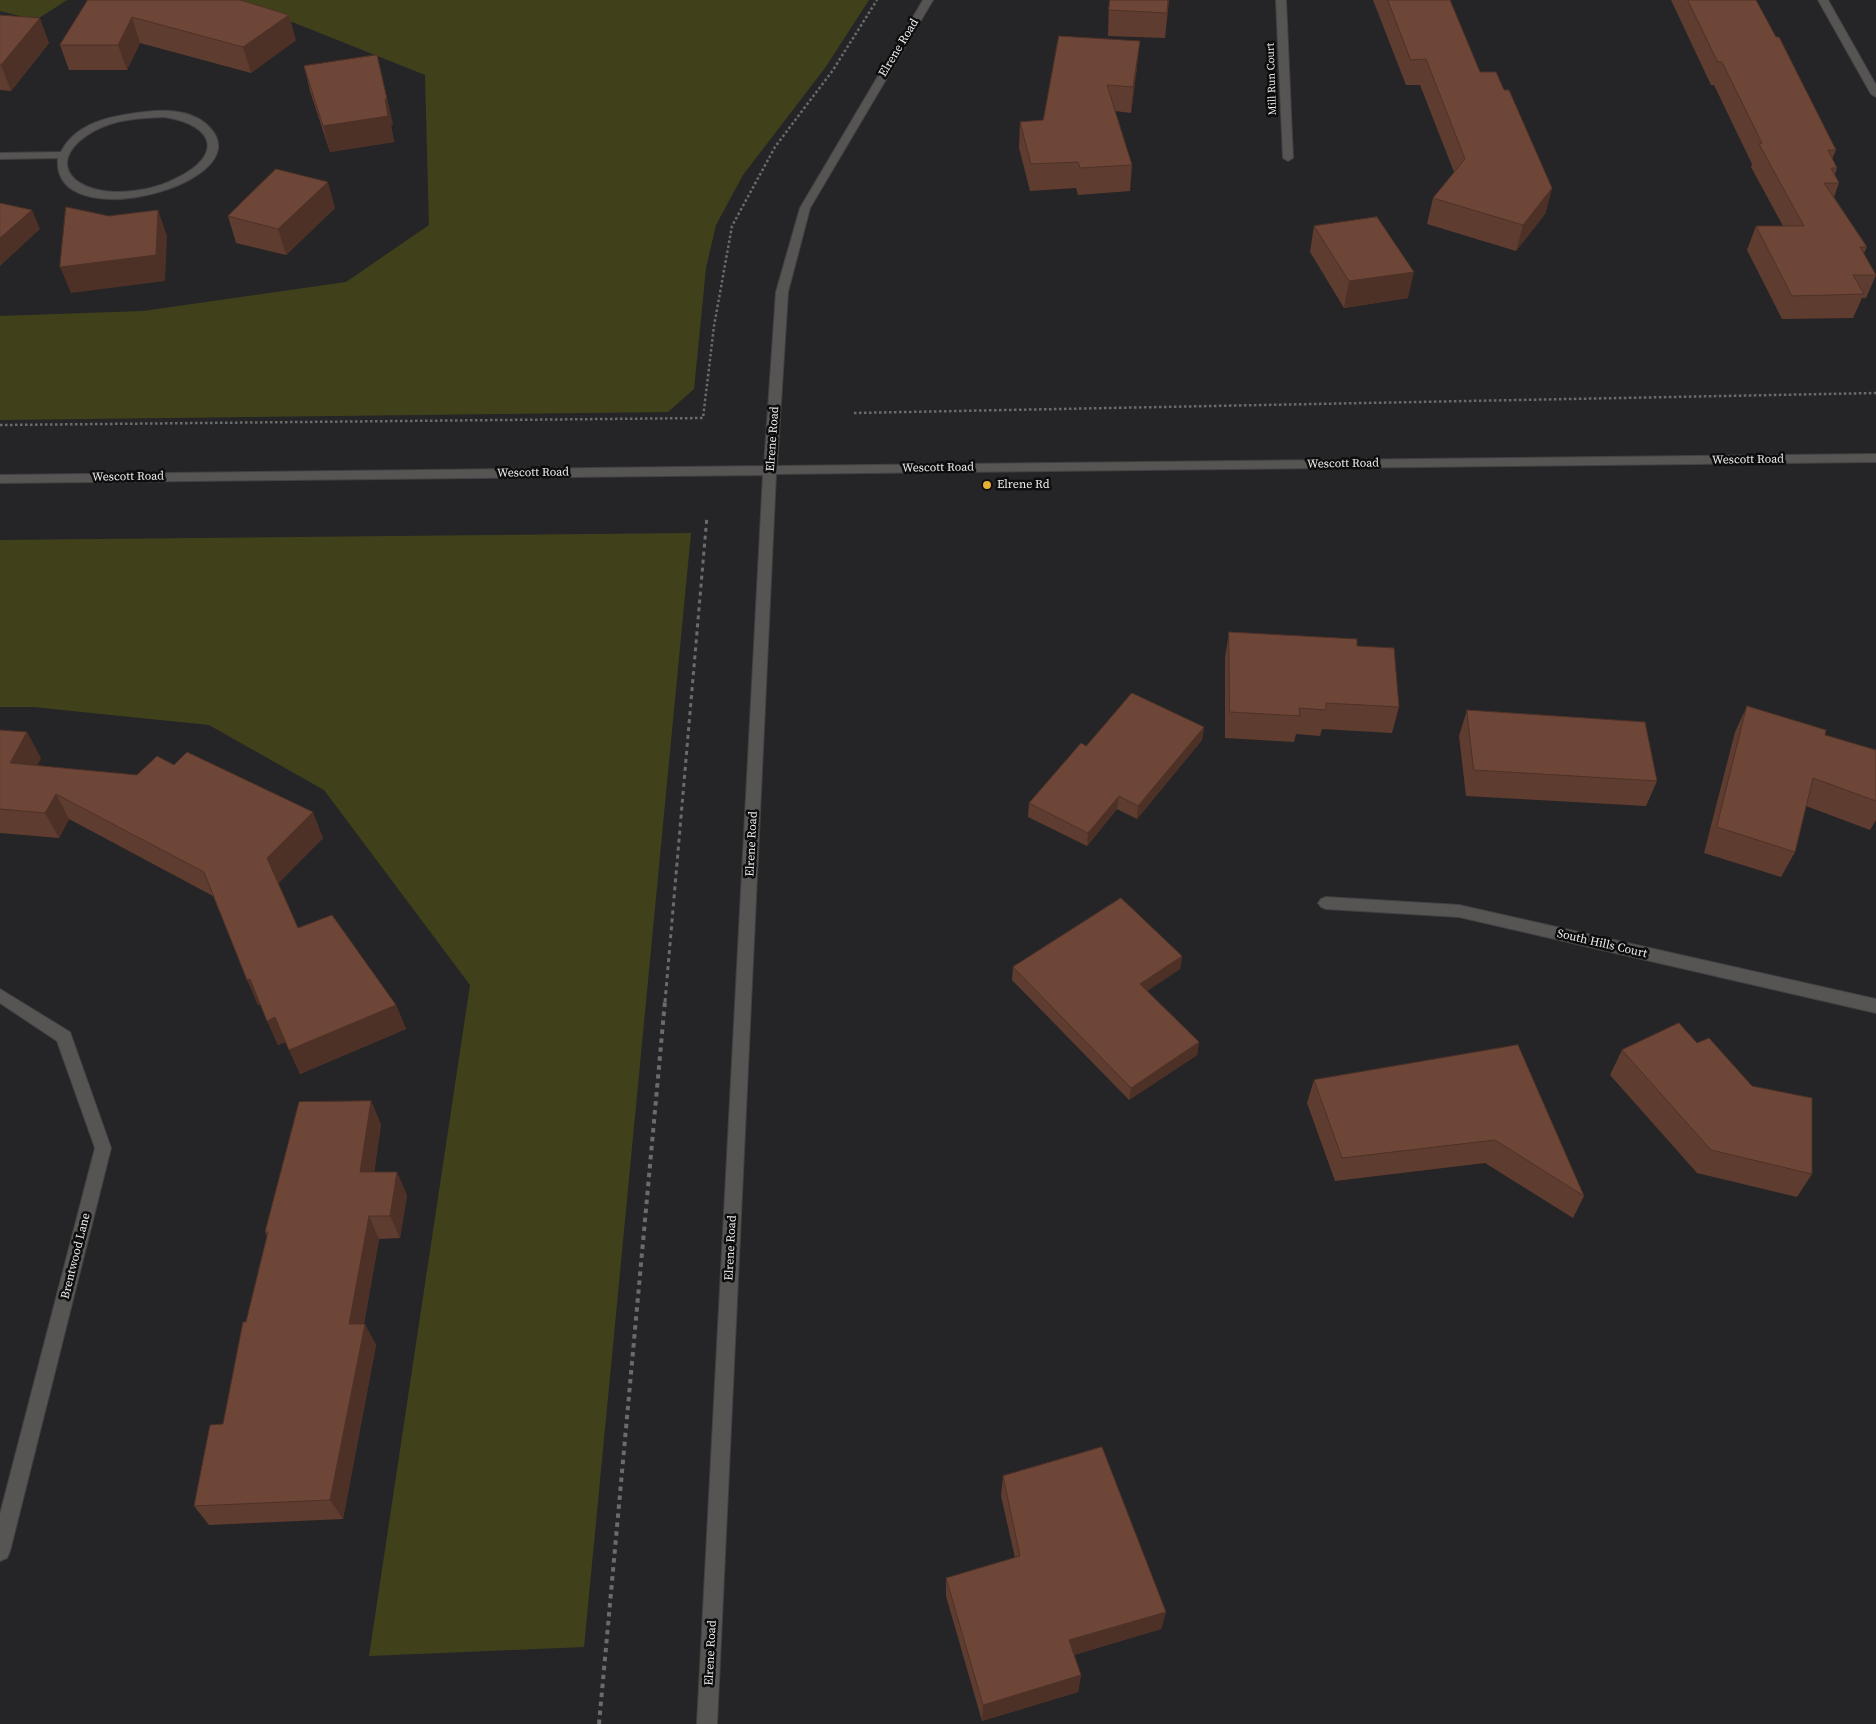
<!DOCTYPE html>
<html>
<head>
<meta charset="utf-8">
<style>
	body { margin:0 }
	canvas { display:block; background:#252426 }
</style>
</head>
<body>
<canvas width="1876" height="1724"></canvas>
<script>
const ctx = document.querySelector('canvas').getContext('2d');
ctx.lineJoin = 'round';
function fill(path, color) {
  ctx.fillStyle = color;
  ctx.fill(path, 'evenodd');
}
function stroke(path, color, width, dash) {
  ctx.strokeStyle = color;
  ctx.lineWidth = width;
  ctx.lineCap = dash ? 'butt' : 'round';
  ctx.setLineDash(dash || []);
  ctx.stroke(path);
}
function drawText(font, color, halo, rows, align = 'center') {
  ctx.font = font + ' "Source Serif 4",serif';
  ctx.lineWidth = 5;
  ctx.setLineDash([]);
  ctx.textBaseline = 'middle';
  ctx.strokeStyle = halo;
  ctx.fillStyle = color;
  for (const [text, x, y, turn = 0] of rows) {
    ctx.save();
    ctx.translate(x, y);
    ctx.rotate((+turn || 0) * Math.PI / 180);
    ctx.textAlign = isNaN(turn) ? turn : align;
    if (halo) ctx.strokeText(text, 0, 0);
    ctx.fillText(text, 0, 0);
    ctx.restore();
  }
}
const green = new Path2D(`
	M0 0H67L36 20 0 11Z
	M237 0H869L825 68 743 175 716 225 706 268 694 389 668 412 0 420V316L143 311 346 282 429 225 425 75Z
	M691 533 584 1647 369 1656 470 985 324 790 209 725 33 707H0V540Z`);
const pathFar2 = new Path2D(`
	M854 413 1876 393
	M0 425 703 418 714 326 732 226 775 147 833 70 877 0`);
const pathFar1 = new Path2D(`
	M665 1002 707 516`);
const path = new Path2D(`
	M599 1724 665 1001`);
const minor = new Path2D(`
	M923 0H933L810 208 788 292 777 466 1876 454V462L776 474 717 1724H697L763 475 0 483V475L764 466 776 292 800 208Z
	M1276 0H1286L1293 158 1288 161 1283 158Z
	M1818 0H1828L1876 85V97L1871 94Z
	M155 111C174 110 198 113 211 129 259 184 50 239 58 158L0 159V153L61 152C77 119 122 114 155 111ZM164 117C216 125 224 156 175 179 157 188 137 192 116 192 69 191 45 159 94 131 115 119 140 118 164 117Z
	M1326 897 1459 905 1876 999V1013L1459 917 1326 909 1321 907 1318 903 1321 899Z
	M0 989 70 1032 111 1148 10 1551 7 1558 0 1561V1514L95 1148 57 1041 0 1003Z`);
const wall = new Path2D(`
	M88 0 296 40 251 73 140 43 127 70H69L60 45Z
	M1109 0H1169L1165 38 1108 36Z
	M1373 0H1450L1480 72 1504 90 1552 188 1545 214 1516 251 1427 224 1433 198 1454 172 1420 85H1406Z
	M1671 0H1756L1836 150 1832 159 1837 168 1835 174 1839 183 1834 197 1867 247 1864 253 1876 275 1866 298H1862L1853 318 1782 319 1747 250 1756 226H1783L1751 167 1752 164 1714 85H1711Z
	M0 15 49 43 11 91 0 90Z
	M304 66 393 124 391 125 394 142 330 152 310 91Z
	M1137 67 1131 113 1115 111 1132 165 1130 191 1078 195 1076 188 1030 191 1019 148 1020 122 1043 120Z
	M335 208 286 255 236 243 228 216Z
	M1314 226 1408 298 1344 308 1310 252Z
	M1229 632 1357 646 1399 707 1392 733 1322 729 1320 736 1296 734 1294 742 1225 738V658Z
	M1747 706 1825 735 1876 750V820L1870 830 1806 806 1795 852 1781 877 1704 853 1735 732Z
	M1467 710 1657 781 1646 806 1466 796 1459 736Z
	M1204 727 1202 740 1137 819 1117 809 1087 846 1028 817 1029 803 1086 746Z
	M0 730 41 758 37 765 323 838 278 883 298 928 396 1005 406 1029 300 1074 286 1042 278 1045 260 1004 258 1005 213 896 69 819 59 838 0 833Z
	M1182 956 1180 969 1147 991 1199 1042 1197 1055 1129 1100 1012 980 1013 967Z
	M1697 1043 1752 1086 1812 1174 1797 1197 1697 1173 1610 1075 1622 1050Z
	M1518 1045 1584 1196 1573 1218 1485 1163 1335 1181 1307 1103 1314 1080Z
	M371 1101 381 1125 374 1172 407 1195 400 1238 379 1239 364 1324 376 1345 343 1519 209 1525 194 1506 223 1424 246 1322 267 1236 265 1232Z
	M1003 1476 1166 1612 1161 1629 1074 1655 1081 1675 1078 1692 982 1721 946 1596V1578L1015 1558 1001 1496Z`);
const shadedWall = new Path2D(`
	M289 15 296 40 251 73 243 47Z
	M132 17 140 43 127 70 118 45Z
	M40 18 49 43 11 91 1 65Z
	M1140 41 1137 67 1131 113 1133 87Z
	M377 55 393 124 391 125 394 142 330 152 323 126 385 99Z
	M328 182 335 208 286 255 278 229Z
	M1552 188 1545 214 1516 251 1523 225Z
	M32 210 40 229 0 266V238Z
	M158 210 167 236 165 281 71 293 60 267Z
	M1414 272 1408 298 1344 308 1349 281Z
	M1204 727 1202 740 1137 819 1138 806Z
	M27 732 41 758 24 789 10 763Z
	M56 794 69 819 59 838 45 813Z
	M1119 796 1117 809 1087 846 1088 833Z
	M313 812 323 838 278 884 267 858Z
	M1182 956 1180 969 1138 997 1140 984Z
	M250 979 261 1003 258 1005 247 980Z
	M396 1005 406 1029 300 1074 289 1050Z
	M275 1017 287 1041 278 1045 267 1021Z
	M1199 1042 1197 1055 1129 1100 1131 1088Z
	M371 1101 381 1125 371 1195 360 1172Z
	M397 1172 407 1195 400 1238 390 1216Z
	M369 1216 379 1239 360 1345 349 1324Z
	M365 1324 376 1345 343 1519 330 1500Z
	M1166 1612 1161 1629 1067 1657 1069 1640Z
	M1081 1675 1078 1692 982 1721 983 1705Z`);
const building = new Path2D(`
	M88 0H240L289 15 243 47 132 17 118 45H60Z
	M1110 0H1168L1167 13 1109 10Z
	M1388 0H1450L1480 72H1496L1504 90H1509L1552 188 1523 225 1433 198 1465 159 1426 59 1411 60Z
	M1688 0H1756L1776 37H1779L1836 150H1828L1837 168H1831L1839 183H1824L1867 247H1860L1876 275H1853L1864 294 1792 296 1756 226H1804L1759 144 1762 143 1722 62H1718Z
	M0 15 40 18 1 65H0Z
	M1059 36 1140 41 1133 87 1107 85 1132 165 1080 168 1078 162 1031 164 1020 122 1043 120Z
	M377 55 387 99H385L388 116 323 126 304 66Z
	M276 169 328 182 278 229 228 216Z
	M0 203 32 210 0 238Z
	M66 207 109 216 158 210 156 255 60 267Z
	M1377 217 1414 272 1349 281 1314 226Z
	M1229 632 1357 639V646L1394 648 1399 707 1326 703V710L1299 708 1300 716 1230 712Z
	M1132 693 1204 727 1138 806 1119 796 1088 833 1029 803 1081 743 1086 746Z
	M1747 706 1826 730 1825 735 1876 750V801L1813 778 1795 852 1717 827Z
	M1467 710 1645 722 1657 781 1474 770Z
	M0 730 27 732 10 763 137 775 157 756 174 765 187 752 313 812 267 858 298 928 332 915 396 1005 289 1050 275 1017 267 1021 250 979 247 980 204 872 56 794 45 813 0 809Z
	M1121 898 1182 956 1140 984 1199 1042 1131 1088 1013 967Z
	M1679 1023 1697 1043 1709 1038 1752 1086 1812 1098V1174L1711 1150 1622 1050Z
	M1518 1045 1584 1196 1495 1140 1342 1158 1314 1080Z
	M371 1101 360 1172H397L390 1216H369L349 1324H365L330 1500 194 1506 210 1425 223 1424 243 1322H246L268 1232H265L299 1102Z
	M1102 1447 1166 1612 1069 1640 1081 1675 983 1705 946 1578 1020 1556 1003 1476Z`);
const markers = [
	[987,485,5,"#e5ad35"]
];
const farStreetnames = [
	["Mill Run Court",1272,79,-92]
];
const streetNames = [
	["Elrene Road",899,48,-59],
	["Elrene Road",773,439,-86],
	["Wescott Road",1748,460,-1],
	["Wescott Road",1343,464,-1],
	["Wescott Road",938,468,-1],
	["Wescott Road",533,473,-1],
	["Wescott Road",128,477,-1],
	["Elrene Road",752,844,-87],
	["South Hills Court",1602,944,13],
	["Elrene Road",731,1248,-87],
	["Brentwood Lane",76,1256,-76],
	["Elrene Road",711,1653,-87]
];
const poiNames = [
	["Elrene Rd",997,485]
];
fill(green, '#40411b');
stroke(minor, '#414042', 2);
stroke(pathFar2, '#6b6b6c', 2.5, [2.5, 2.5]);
stroke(pathFar1, '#6b6b6c', 3, [4, 4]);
stroke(path, '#6b6b6c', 4, [4.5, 4.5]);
fill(minor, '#565554');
fill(wall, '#5f3c30');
fill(shadedWall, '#4d3127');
fill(building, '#6e4638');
stroke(building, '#4d3127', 1);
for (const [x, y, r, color] of markers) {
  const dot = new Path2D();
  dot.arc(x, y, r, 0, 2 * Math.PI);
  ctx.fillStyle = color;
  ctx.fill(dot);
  stroke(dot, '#0e0d0e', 2);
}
drawText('11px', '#ededee', '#0e0d0e', farStreetnames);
drawText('12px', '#ededee', '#0e0d0e', streetNames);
drawText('12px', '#ededee', '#0e0d0e', poiNames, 'left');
</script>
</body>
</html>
